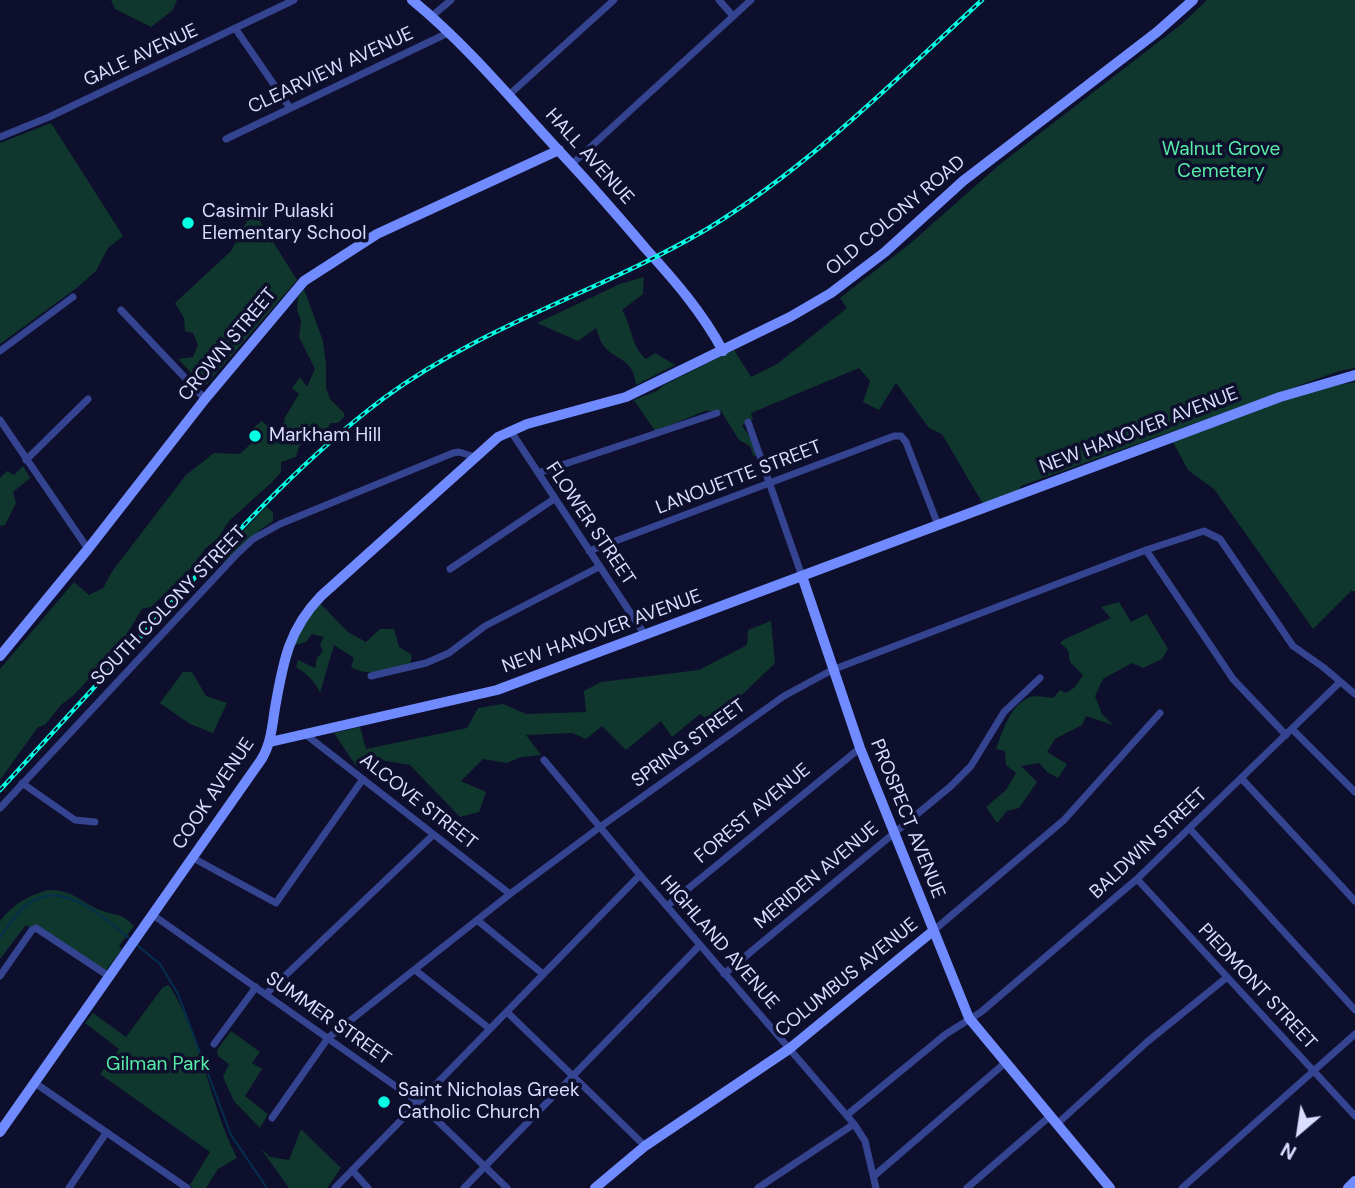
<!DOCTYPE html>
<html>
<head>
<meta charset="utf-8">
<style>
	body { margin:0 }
	#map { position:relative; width:1355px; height:1188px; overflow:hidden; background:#0e0f2c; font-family:"DM Sans",sans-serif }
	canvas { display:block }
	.north { position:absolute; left:1264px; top:1097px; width:70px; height:70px; -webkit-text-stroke:5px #0e0f2c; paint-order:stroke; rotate:209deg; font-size:19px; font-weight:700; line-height:28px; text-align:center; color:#d9ddff }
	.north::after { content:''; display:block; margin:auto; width:24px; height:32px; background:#d9ddff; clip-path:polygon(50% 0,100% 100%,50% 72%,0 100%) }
</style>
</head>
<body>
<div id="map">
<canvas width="1355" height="1188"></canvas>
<div class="north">N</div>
</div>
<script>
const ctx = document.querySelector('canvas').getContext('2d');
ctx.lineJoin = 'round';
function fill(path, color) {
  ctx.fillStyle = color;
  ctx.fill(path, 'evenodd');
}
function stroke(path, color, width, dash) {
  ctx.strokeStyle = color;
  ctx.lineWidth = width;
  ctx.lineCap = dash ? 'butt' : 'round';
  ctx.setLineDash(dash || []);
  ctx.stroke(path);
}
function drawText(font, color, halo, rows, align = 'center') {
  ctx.font = font + ' "DM Sans",sans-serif';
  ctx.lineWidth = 7;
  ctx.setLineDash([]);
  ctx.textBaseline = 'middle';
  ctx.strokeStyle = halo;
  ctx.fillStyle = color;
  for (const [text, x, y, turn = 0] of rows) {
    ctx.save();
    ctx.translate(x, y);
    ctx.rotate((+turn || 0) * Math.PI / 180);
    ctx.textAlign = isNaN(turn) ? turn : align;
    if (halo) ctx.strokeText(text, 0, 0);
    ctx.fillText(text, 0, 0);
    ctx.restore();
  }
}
const green = new Path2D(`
	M111 0H177L173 10 151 27 115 9Z
	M1207 0H1355V368L1339 371 1021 486 1019 490 983 504 942 434 929 428 896 383 879 410 863 402 870 381 859 368 751 413 753 420H748L742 426 750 437 756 455 754 457 750 446 739 440 721 411H705L655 431 634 400 657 391 664 385 734 350 751 377 777 364 847 308 840 298 912 242 999 165 1183 23Z
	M51 123 123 236 108 248 96 271 78 287 0 344V143Z
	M253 210 297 280 206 385 196 378 178 359 193 357 198 345 193 333 185 331 184 318 175 303 231 251Z
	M644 277 643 294 622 310C632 326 631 347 646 359L655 353 675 365 636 385C633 357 615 361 603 345 600 341 598 333 596 328L578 341 537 323 620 284Z
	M304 289 323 341 326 365V388L330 399 344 413V417L338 423H331L327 429 299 446 296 457 281 462V472L271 483 229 521 218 538 205 549 189 570 151 607 142 609 123 641 75 694 61 705 45 725 38 727 0 780V669L74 582 89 595 103 588 113 570 186 475 214 453 240 454 259 436 253 428 262 421 274 432 285 421 284 419 299 394 292 388 300 377 307 387 315 369 299 337 301 321 297 310 298 297Z
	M1355 382V591H1351L1313 629 1214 489 1188 470 1173 442 1311 390Z
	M23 466 30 478 13 492 16 503 5 525 0 526V478L7 471 14 475Z
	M266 507 273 512V521L260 530 224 562V551Z
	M1119 602 1131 622 1147 614 1168 649 1162 659 1143 668 1132 663 1103 679 1095 696 1102 714 1113 725 1086 716 1082 725 1055 739 1047 752 1067 764 1058 778 1047 772 1039 763 1021 766 1037 782 1019 808 1007 811 997 823 986 807 1006 790 1016 773 1006 765 1005 751 996 749C1003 731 1010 705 1030 697 1036 695 1046 697 1053 698L1060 690 1066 693 1075 687 1083 675 1070 662 1068 650 1060 643 1065 639 1111 618 1101 607Z
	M320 603 348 632 366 642 380 629H394L399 647 412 655 410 665C391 669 368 678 351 667L354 658 334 645 320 693C316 682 306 673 296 667L298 660 315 668 317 658 323 651 320 645 324 637 312 634 306 642 295 645 291 658 288 656 305 621Z
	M771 621 775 663 744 693 706 718 700 714 672 737 661 721 626 750 602 726 586 739 572 733 526 735 541 755 521 757 507 763 483 759 461 781 486 792 479 812 460 817 410 765 363 757 356 766 334 733 360 727 366 749 467 728 478 708 503 704 526 714 586 712 584 691 601 682 699 670 747 645 748 630Z
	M183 672H192L206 696 227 703 213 733 190 724 160 703Z
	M49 890C74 890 80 902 100 910 118 917 119 911 134 926L119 946 122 949 104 973 26 925 0 959V921C13 904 29 895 49 890Z
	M169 985C202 1037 209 1103 237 1158L218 1169 206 1188H193L190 1185 210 1152 100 1074 119 1049 85 1023 93 1013 126 1037 163 987Z
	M231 1031 260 1052 252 1063 262 1069 245 1096 268 1114 260 1128 234 1101 223 1077 229 1064 218 1056 217 1050Z
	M301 1129 341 1168 327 1188H289L261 1149 270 1157 289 1160Z`);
const stream = new Path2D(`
	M0 937C7 927 15 916 24 907 59 875 103 917 130 939
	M137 945 160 964 178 994 231 1135 267 1188`);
const street = new Path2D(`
	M719 0 733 16
	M432 16 451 0
	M235 28 290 108
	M510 94 614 0
	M0 137 49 117 294 0
	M226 139 450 32
	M572 164 751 0
	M121 310 205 399
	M0 351 73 297
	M0 420 88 549
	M748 422 802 576
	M510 430 645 635
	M26 460 88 399
	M538 473 717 413
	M1146 550 1233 679 1286 735
	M589 551 894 436H901L906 442 938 525
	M450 569 554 499
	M371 676 426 663 449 653 485 626 599 567
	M1292 729 1355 792
	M305 734 510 894
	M544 760 640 875 854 1124 865 1141 876 1188
	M1242 779 1355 901
	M22 783 75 820 95 822
	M0 808 235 556 253 539 280 524 453 453 459 452 475 457
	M1190 829 1355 1010
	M193 858 276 903 363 779
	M1137 879 1355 1116
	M667 906 860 748
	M153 915 418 1102 507 1188
	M477 920 543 974
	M933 931 1064 820 1160 713
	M415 970 490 1029
	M724 974 951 786 971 766 1004 712 1040 678
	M0 976 32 930 36 928 110 977
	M266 994 433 835
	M507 1012 645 1146
	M214 1044 256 987
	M35 1083 187 1188
	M847 1115 946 1034 981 1012 1137 879 1340 682
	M272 1118 328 1038 510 894 600 827 784 696 832 670 1146 550 1204 531 1220 539 1293 646 1323 667 1355 694
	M1056 1125 1147 1042 1226 978
	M352 1170 368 1188
	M874 1176 1005 1063
	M69 1188 106 1133
	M335 1188 640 875
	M464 1188 700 945
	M758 1188 854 1124
	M967 1188 1049 1117
	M1182 1188 1355 1034`);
const secondary = new Path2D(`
	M412 0C468 46 512 100 561 153 590 184 618 216 646 249 675 281 702 312 723 351
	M802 576 860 748 969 1018 1110 1188
	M0 656 88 549 205 399 304 281 377 234 559 150
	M270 742 497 690 1280 397 1355 375
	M0 1132 261 760C271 744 272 727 275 708 283 663 288 630 321 596L498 437 527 424 626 397 790 317 831 293 885 252 963 181 1157 32 1193 0
	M595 1188 645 1146 789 1049 933 931
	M1348 1188 1355 1181`);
const rail = new Path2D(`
	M0 790C59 726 118 661 177 597 242 526 307 456 384 398 483 325 602 291 707 229 809 167 894 81 982 0`);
const markers = [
	[188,223,7,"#05ffe3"],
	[255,436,7,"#05ffe3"],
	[384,1102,7,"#05ffe3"]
];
const streetNames = [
	["GALE AVENUE",141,56,-25],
	["CLEARVIEW AVENUE",331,71,-25],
	["HALL AVENUE",589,157,48],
	["OLD COLONY ROAD",896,216,-40],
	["CROWN STREET",228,345,-50],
	["NEW HANOVER AVENUE",1139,431,-21],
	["LANOUETTE STREET",739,478,-21],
	["FLOWER STREET",590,524,56],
	["SOUTH COLONY STREET",169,606,-46],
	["NEW HANOVER AVENUE",602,632,-20],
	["SPRING STREET",689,744,-36],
	["COOK AVENUE",214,794,-56],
	["ALCOVE STREET",418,802,38],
	["FOREST AVENUE",753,814,-40],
	["PROSPECT AVENUE",907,819,68],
	["BALDWIN STREET",1149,844,-43],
	["MERIDEN AVENUE",817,876,-40],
	["HIGHLAND AVENUE",719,943,49],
	["COLUMBUS AVENUE",847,978,-39],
	["PIEDMONT STREET",1257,987,47],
	["SUMMER STREET",328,1019,35]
];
const parkNames = [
	["Walnut Grove",1221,150],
	["Cemetery",1221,172],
	["Gilman Park",158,1065]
];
const poiNames = [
	["Casimir Pulaski",202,212],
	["Elementary School",202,234],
	["Markham Hill",269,436],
	["Saint Nicholas Greek",398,1091],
	["Catholic Church",398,1113]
];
fill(green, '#10372d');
stroke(stream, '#052f4e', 2);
stroke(street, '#344490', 7);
stroke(secondary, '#708bff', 10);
stroke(rail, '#05ffe3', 4.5);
stroke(rail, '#0e0f2c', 2, [5]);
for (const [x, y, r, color] of markers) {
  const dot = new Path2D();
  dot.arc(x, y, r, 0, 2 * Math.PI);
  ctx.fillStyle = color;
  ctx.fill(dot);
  stroke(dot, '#0e0f2c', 2.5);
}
drawText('19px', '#d9ddff', '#0e0f2c', streetNames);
drawText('19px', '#57eda7', '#0e0f2c', parkNames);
drawText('19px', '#d9ddff', '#0e0f2c', poiNames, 'left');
</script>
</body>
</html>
